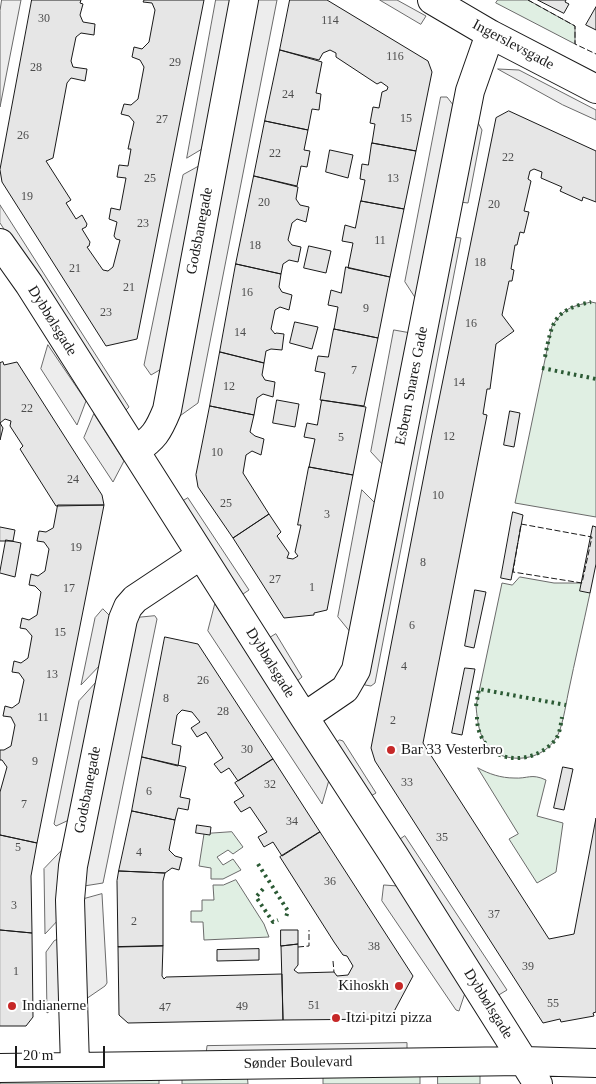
<!DOCTYPE html>
<html>
<head>
<meta charset="utf-8">
<style>
	body { margin:0 }
	#map { position:relative; width:596px; height:1084px; overflow:hidden; background:#fff; font-family:Georgia,serif }
	canvas { display:block }
	.scale { position:absolute; left:15px; top:1046px; width:90px; height:22px; box-sizing:border-box; border:2px solid #1a1a1a; border-top:0; padding-left:6px; font-size:15px; line-height:18px; white-space:nowrap; color:#1a1a1a; -webkit-text-stroke:4px #fff; paint-order:stroke }
</style>
</head>
<body>
<div id="map">
<canvas width="596" height="1084"></canvas>
<div class="scale">20 m</div>
</div>
<script>
const ctx = document.querySelector('canvas').getContext('2d');
ctx.lineJoin = 'round';
function fill(path, color) {
  ctx.fillStyle = color;
  ctx.fill(path, 'evenodd');
}
function stroke(path, color, width, dash) {
  ctx.strokeStyle = color;
  ctx.lineWidth = width;
  ctx.lineCap = dash ? 'butt' : 'round';
  ctx.setLineDash(dash || []);
  ctx.stroke(path);
}
function drawText(font, color, halo, rows, align = 'center') {
  ctx.font = font + ' Georgia,serif';
  ctx.lineWidth = 4;
  ctx.setLineDash([]);
  ctx.textBaseline = 'middle';
  ctx.strokeStyle = halo;
  ctx.fillStyle = color;
  for (const [text, x, y, turn = 0] of rows) {
    ctx.save();
    ctx.translate(x, y);
    ctx.rotate((+turn || 0) * Math.PI / 180);
    ctx.textAlign = isNaN(turn) ? turn : align;
    if (halo) ctx.strokeText(text, 0, 0);
    ctx.fillText(text, 0, 0);
    ctx.restore();
  }
}
const green = new Path2D(`
	M498 0H528L575 26V44L496 3Z
	M591 302 596 303V517L515 503 552 326C565 308 569 307 591 302Z
	M520 577 554 583H582L590 593C583 626 575 660 568 694 566 704 562 730 556 738 545 756 523 762 503 756 480 748 478 727 476 706L502 583 512 585Z
	M478 768C489 774 501 778 514 778 528 779 531 773 546 780L537 816 563 823 556 872 537 883 509 839 518 834Z
	M232 832 243 847 233 854 228 850 217 857 223 865 233 859 241 870 223 879H211V868L199 866 204 834Z
	M236 880 264 924 269 937 204 940 203 922H191V911H202V900H214L213 885H223Z
	M420 1071V1084H323V1072Z
	M438 1071H480V1084H438Z
	M247 1073 248 1084H182V1074Z
	M159 1074V1084H0V1078Z`);
const parking = new Path2D(`
	M2 0H21L0 107V11Z
	M216 0H235L207 146 187 158Z
	M258 0H277L198 403 177 418Z
	M380 0H397L426 16 421 24Z
	M498 69 519 70 596 110V120L563 105Z
	M441 97H447L457 110 416 299 405 282Z
	M476 119 482 130 468 203 460 202Z
	M203 164 163 368 151 375 144 365 183 175Z
	M0 205 129 407 123 413 0 223Z
	M453 237 461 238 375 683 371 686 365 685Z
	M394 330 411 333 384 466 371 452Z
	M48 345 86 401 77 425 41 369Z
	M94 414 124 461 113 482 84 438Z
	M362 490 376 504 351 633 338 617Z
	M188 498 249 590 240 596 180 503Z
	M215 604 329 780 322 804 208 631Z
	M103 609 112 618 103 662 81 685 95 618Z
	M155 616 157 619 103 883 84 886 85 875 135 618Z
	M276 634 302 677 296 682 268 639Z
	M99 679 69 820 56 826 54 824 79 701Z
	M340 740 343 741 376 793 369 797 336 743Z
	M405 836 507 990 497 996 398 841Z
	M66 846 61 917 45 934 44 869Z
	M384 885 398 886 465 993 459 1011 456 1010 382 901Z
	M102 894 107 983 105 986 86 999 84 899Z
	M61 938 62 1003 47 1013 46 952 54 941Z
	M407 1043V1050L206 1054 207 1046Z`);
const building = new Path2D(`
	M32 0H81L80 3 83 4 80 15 83 22 95 24 94 35 81 33 76 37 71 61 73 67 87 69 85 81 71 78 67 83 53 158 46 161 71 200 66 203 76 219 82 215 87 224 86 227 82 229 90 242 89 246 87 247 103 270 108 271 113 267 120 240 116 239 114 236 117 222 109 219 111 208 120 210 126 178 117 177 119 165 128 166 131 149H128L134 122 129 116 121 114 124 104 131 105 138 99 144 67 140 60 132 57 134 47 142 49 149 42 155 10 152 3 143 2 144 0H204L137 339 106 346 2 182 0 170Z
	M290 0H327L428 61 432 72 416 151 372 143 375 124 370 123 373 107 379 108 382 92 387 90 388 87 381 82 377 84 336 57V53L330 50 323 53 319 60 280 50Z
	M538 0H566L565 2 569 4 564 13Z
	M596 7V30L586 25Z
	M280 50 322 62 316 93 321 94 319 110 312 109 308 130 265 121Z
	M509 111 596 151V202L583 197 582 201 560 191 562 187 541 178 542 172 534 169 530 171 528 179 531 181 524 211 529 212 524 233 520 232 517 245H515L511 269 514 270 512 281H509L502 315 514 331 496 344 490 389H487L483 414 487 415 423 743 549 939 574 934 596 818V1012L593 1013 594 1016 561 1022 560 1019 543 1023 375 761 371 748 432 434 496 118Z
	M265 121 308 130 304 150 310 151 307 167 301 166 297 186 254 176Z
	M372 143 416 151 404 209 361 201 365 180 360 179 362 164 368 165Z
	M330 150 353 155 348 178 326 172Z
	M254 176 298 187 296 199 300 205 309 207 306 222 297 219 292 223 288 240 292 245 301 247 298 262 289 260 283 264 281 274 236 264Z
	M361 201 404 209 390 277 348 268 353 243 342 241 345 225 355 228Z
	M309 246 331 251 326 273 304 268Z
	M236 264 281 274 279 287 282 292 292 295 289 310 280 307 275 310 271 329 275 334 276 333 284 334 282 350 271 349 266 351 264 363 220 352Z
	M346 267 390 277 378 338 334 329 338 307 328 305 331 290 341 293Z
	M295 322 318 327 312 349 290 343Z
	M334 329 378 338 364 406 320 400 325 373 315 371 318 356 328 357Z
	M220 352 264 363 262 375 265 380 275 382 273 397 263 394 257 398 254 415 210 406Z
	M3 362 4 365 17 362 102 495 104 505 56 506 20 449 23 446 10 426 11 421 5 419 0 423 3 428 0 440V363Z
	M277 400 299 404 295 427 273 423Z
	M322 400 366 407 353 475 309 467 315 439 304 437 307 423 317 425Z
	M210 406 254 415 250 432 255 436 264 439 261 455 252 451 246 455 243 473 269 514 233 538 198 487 196 475Z
	M510 411 520 413 514 447 504 445Z
	M309 467 353 475 327 610 314 613V615L284 618 233 538 269 514 281 532 277 536 289 553 287 558 293 559 298 556 295 552 301 525H298Z
	M58 505H104L37 843 0 835V792L7 767 2 760H0V750H4L11 746 15 725 11 717 3 716 5 706 12 708 19 703 24 680 19 673 12 672 14 661 21 663 28 658 32 636 26 629 20 628 22 618 29 620 37 615 41 592 35 586 29 585 31 574 38 576 45 571 49 549 44 542 37 541 39 531 46 532 53 528Z
	M513 512 523 515 511 580 501 578Z
	M593 526 596 527V564L590 593 580 591Z
	M0 527 15 530 13 541H0Z
	M6 540 21 543 15 577 0 573Z
	M475 590 486 592 474 648 465 646Z
	M165 637 198 644 273 759 238 781 229 768 221 773 214 764 223 758 206 732 197 737 191 728 200 722 192 712 182 710 177 715 172 744 181 746 178 766 142 757Z
	M465 668 475 669 462 735 452 733Z
	M142 757 186 767 180 797 190 799 188 810 178 808 175 820 132 811Z
	M273 759 320 832 282 856 273 842 264 847 258 837 267 832 250 807 241 812 234 802 244 796 235 783Z
	M563 767 573 769 564 810 554 808Z
	M132 811 175 820 169 850 175 856 182 858 179 870 172 868 165 873 119 871Z
	M197 825 211 827 210 835 196 833Z
	M320 832 413 976 390 1019 283 1020 281 946 298 944V965L294 970 298 973 334 972 337 976 348 975 353 966 347 956 343 955 334 942 280 857Z
	M0 835 37 843 31 876 32 933 0 930Z
	M119 871 165 873 163 881V946L118 947 117 881Z
	M0 930 32 933 33 1017 26 1026H0Z
	M281 930H298V944L281 946Z
	M163 946 162 976 164 979 166 977 282 974 283 1020 128 1023 119 1015 118 947Z
	M259 949V960L217 961V950Z`);
const minor = new Path2D(`
	M432 0 490 34 596 89
	M0 243 29 284 304 717 395 857 538 1084
	M135 451C154 438 158 432 167 410L244 0
	M304 717 345 689 356 670 470 91 490 34
	M75 1066 70 900 73 866 123 619 128 607 135 599 201 555
	M0 1068 523 1061 596 1063`);
const hedge = new Path2D(`
	M545 357C552 322 553 310 591 302
	M542 368 596 379
	M476 706 479 689 566 705
	M477 717C477 723 478 730 481 736 495 767 537 763 556 739 560 733 561 723 562 717
	M258 864 288 911 286 917
	M263 889 256 897 273 922 278 920`);
const fence = new Path2D(`
	M528 0 575 26V44L596 54
	M521 524 592 537 582 583 513 572Z
	M298 947 309 946V930
	M333 961 334 972`);
const markers = [
	[391,750,5,"#c62828"],
	[399,986,5,"#c62828"],
	[12,1006,5,"#c62828"],
	[336,1018,5,"#c62828"]
];
const numberNames = [
	["30",44,19],
	["114",330,21],
	["116",395,57],
	["29",175,63],
	["28",36,68],
	["24",288,95],
	["15",406,119],
	["27",162,120],
	["26",23,136],
	["22",275,154],
	["22",508,158],
	["25",150,179],
	["13",393,179],
	["19",27,197],
	["20",264,203],
	["20",494,205],
	["23",143,224],
	["11",380,241],
	["18",255,246],
	["18",480,263],
	["21",75,269],
	["21",129,288],
	["16",247,293],
	["9",366,309],
	["23",106,313],
	["16",471,324],
	["14",240,333],
	["7",354,371],
	["14",459,383],
	["12",229,387],
	["22",27,409],
	["12",449,437],
	["5",341,438],
	["10",217,453],
	["24",73,480],
	["10",438,496],
	["25",226,504],
	["3",327,515],
	["19",76,548],
	["8",423,563],
	["27",275,580],
	["1",312,588],
	["17",69,589],
	["6",412,626],
	["15",60,633],
	["4",404,667],
	["13",52,675],
	["26",203,681],
	["8",166,699],
	["28",223,712],
	["11",43,718],
	["2",393,721],
	["30",247,750],
	["9",35,762],
	["33",407,783],
	["32",270,785],
	["6",149,792],
	["7",24,805],
	["34",292,822],
	["35",442,838],
	["5",18,848],
	["4",139,853],
	["36",330,882],
	["3",14,906],
	["37",494,915],
	["2",134,922],
	["38",374,947],
	["39",528,967],
	["1",16,972],
	["55",553,1004],
	["51",314,1006],
	["49",242,1007],
	["47",165,1008]
];
const streetNames = [
	["Ingerslevsgade",513,45,28],
	["Godsbanegade",200,231,-79],
	["Dybbølsgade",52,321,58],
	["Esbern Snares Gade",412,386,-79],
	["Dybbølsgade",270,663,58],
	["Godsbanegade",88,790,-79],
	["Dybbølsgade",488,1004,58],
	["Sønder Boulevard",298,1063,-1]
];
const poiNames = [
	["Bar 33 Vesterbro",401,750],
	["Kihoskh",389,986,"right"],
	["Indianerne",22,1006],
	["Itzi pitzi pizza",346,1018]
];
fill(green, '#e0efe3');
stroke(green, '#6a6a6a', 1);
fill(parking, '#ededed');
stroke(parking, '#6a6a6a', 1);
fill(building, '#e6e6e6');
stroke(building, '#1a1a1a', 1);
stroke(minor, '#1a1a1a', 30);
stroke(minor, '#fff', 28);
stroke(hedge, '#2b5a34', 4, [2.5, 4]);
stroke(fence, '#1a1a1a', 1, [6, 2.5]);
for (const [x, y, r, color] of markers) {
  const dot = new Path2D();
  dot.arc(x, y, r, 0, 2 * Math.PI);
  ctx.fillStyle = color;
  ctx.fill(dot);
  stroke(dot, '#fff', 2);
}
drawText('12px', '#4d4d4d', null, numberNames);
drawText('15px', '#1a1a1a', '#fff', streetNames);
drawText('15px', '#1a1a1a', '#fff', poiNames, 'left');
</script>
</body>
</html>
